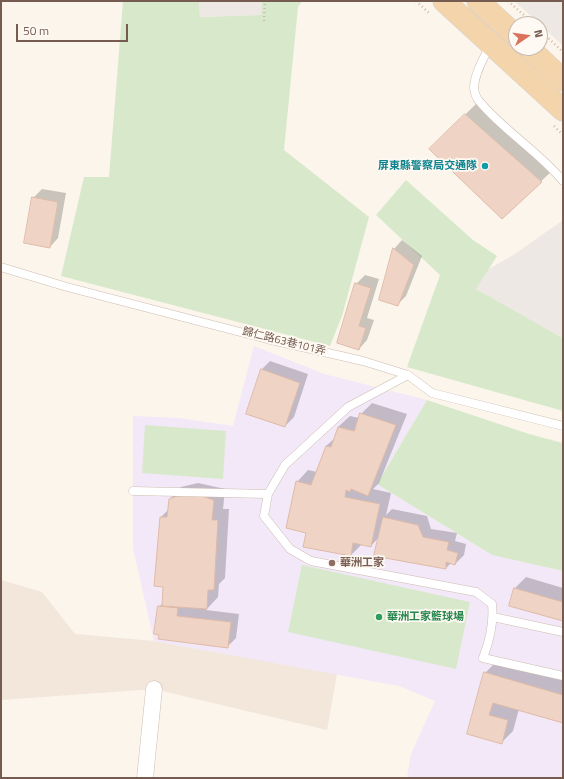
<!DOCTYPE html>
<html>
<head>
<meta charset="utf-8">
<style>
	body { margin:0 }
	#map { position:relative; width:564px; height:779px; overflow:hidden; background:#fbf5ec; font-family:"Titillium Web",sans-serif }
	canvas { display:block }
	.frame { position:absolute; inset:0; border:2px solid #755b50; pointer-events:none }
	.north { position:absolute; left:508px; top:16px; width:40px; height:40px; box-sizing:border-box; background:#fef9f2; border:1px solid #c7bab1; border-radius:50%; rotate:77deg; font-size:11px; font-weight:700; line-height:16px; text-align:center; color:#755b50 }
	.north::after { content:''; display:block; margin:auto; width:14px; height:18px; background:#da725c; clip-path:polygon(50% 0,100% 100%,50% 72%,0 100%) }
	.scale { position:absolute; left:16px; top:24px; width:112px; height:18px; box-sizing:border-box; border:2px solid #755b50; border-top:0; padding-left:5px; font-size:12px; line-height:14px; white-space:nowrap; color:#755b50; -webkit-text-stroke:3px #fef9f2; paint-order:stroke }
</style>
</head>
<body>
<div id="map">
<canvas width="564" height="779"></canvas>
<div class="frame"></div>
<div class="north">N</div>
<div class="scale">50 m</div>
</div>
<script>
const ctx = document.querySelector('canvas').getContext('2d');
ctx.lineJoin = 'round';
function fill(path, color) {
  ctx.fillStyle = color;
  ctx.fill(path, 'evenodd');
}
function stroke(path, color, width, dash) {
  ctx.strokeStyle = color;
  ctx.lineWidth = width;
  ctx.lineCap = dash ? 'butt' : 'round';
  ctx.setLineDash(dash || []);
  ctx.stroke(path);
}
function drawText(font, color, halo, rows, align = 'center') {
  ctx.font = font + ' "Titillium Web","Noto Sans TC",sans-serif';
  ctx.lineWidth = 3.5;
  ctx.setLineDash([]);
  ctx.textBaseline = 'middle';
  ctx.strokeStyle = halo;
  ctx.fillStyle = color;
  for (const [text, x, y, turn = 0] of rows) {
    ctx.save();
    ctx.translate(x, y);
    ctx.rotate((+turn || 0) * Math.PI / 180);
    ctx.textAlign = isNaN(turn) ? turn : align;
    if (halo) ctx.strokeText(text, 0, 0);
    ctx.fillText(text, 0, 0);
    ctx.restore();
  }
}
const residential = new Path2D(`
	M1 580 42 592 75 634 154 641 337 674 327 730 154 689 1 700Z`);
const industrial = new Path2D(`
	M199 1H262L261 15 200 17Z
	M514 1H563V46L540 24Z
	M563 220V338L476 289 487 270 515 254Z`);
const education = new Path2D(`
	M254 346 324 374 427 400 377 484 492 555 563 571V778H407L411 754 435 701 399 686 154 641 133 548V416L179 418 233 426Z`);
const green = new Path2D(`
	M123 1H199L200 17 261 15 262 1H302L298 7 284 150 369 217 342 316 330 346 61 276 84 177H109Z
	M406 180 473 240 497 256 476 289 563 338V411L407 367 440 275 376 215Z
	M427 400 529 434 563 443V571L492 555 377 484Z
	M145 425 226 431 223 479 142 473Z
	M302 565 470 602 456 669 288 632Z`);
const shadow = new Path2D(`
	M477 103 553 170 502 218 430 149Z
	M42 189 66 193 58 238 50 247 33 198Z
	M402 240 422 256 406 296 397 305 380 299 394 249Z
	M365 275 379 279 367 318 374 320 367 340 359 349 356 284Z
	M270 361 308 374 294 417 285 426 261 370Z
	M372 403 407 414 379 483 373 489 391 493 386 515 392 509 427 516 431 529 457 533 455 541 466 544 464 555 455 564 451 563 446 568 379 537 371 546 362 544 351 555 297 482 308 470 317 472 326 446 335 438 338 427 350 416 359 418 361 414Z
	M198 483 225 489 223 509H229L225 578 219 584 218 597 206 610 239 614 236 638 227 647 159 607 163 603 164 586 161 517 169 509 170 499 181 487Z
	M526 577 563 588V620L510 605 515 588Z
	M497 661 563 680V722L519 709 513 731 501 743 468 733 485 673Z`);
const building = new Path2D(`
	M465 114 542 182 502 219 429 149Z
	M32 197 58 202 50 248 24 243Z
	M393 248 414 265 398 306 379 300Z
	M355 283 371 288 359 326 366 328 359 350 337 343Z
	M261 369 300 383 285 427 246 414Z
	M360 413 396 425 368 496 351 489 350 492 346 490 345 497 380 504 371 547 353 543 351 556 303 547 306 533 286 528 296 481 311 485 326 446 331 447 338 427 354 431Z
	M198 495 214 500 212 520H218L214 590H208L207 609 162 606 163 587 154 586 160 517H167L169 499 177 496Z
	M383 517 418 525 423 537 449 542 447 550 458 553 455 565 446 562V569L374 556Z
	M514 588 563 602V621L509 606Z
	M158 606 178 608 177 616 231 622 228 648 158 639 159 635 154 634Z
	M484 672 563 695V723L493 703 489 715 508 720 502 744 467 734Z`);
const path = new Path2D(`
	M416 1 429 13
	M508 1 534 24
	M264 21 265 1
	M540 30 563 52
	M554 126 563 135`);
const lane = new Path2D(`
	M490 45C484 58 475 72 474 87 474 91 476 98 479 101 504 131 538 151 563 181
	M1 267 67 287 267 339 363 361 408 375 432 393 563 426
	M408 375 348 407 285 465 268 494 264 516 290 549 311 561 476 592 492 604C494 623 490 640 483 658L563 676
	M133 491 268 494
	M493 617 563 632`);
const street = new Path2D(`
	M145 778 154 689`);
const primary = new Path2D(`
	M444 1 563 110
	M478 1 516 36
	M529 48 563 80`);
const markers = [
	[485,166,4,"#0f9aa8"],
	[332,563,4,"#8d6e63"],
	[379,617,4,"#2e9e5b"]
];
const cultureNames = [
	["屏東縣警察局交通隊",477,166]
];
const streetNames = [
	["歸仁路63巷101弄",284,342,14]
];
const educationNames = [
	["華洲工家",340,563]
];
const leisureNames = [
	["華洲工家籃球場",387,617]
];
fill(residential, '#f3e6db');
fill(industrial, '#ede8e4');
fill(education, '#f2e8f8');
fill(green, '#d8e9cb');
fill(shadow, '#0003');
fill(building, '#efd4c6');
stroke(building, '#e0baa7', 1);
stroke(lane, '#cdbdb2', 9);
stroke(street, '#cdbdb2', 17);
stroke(primary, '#d8d1ce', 23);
stroke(path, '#d4b7a8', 2.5, [1, 3]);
stroke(lane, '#fff', 8);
stroke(street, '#fff', 16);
stroke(primary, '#f4d5ab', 22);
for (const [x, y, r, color] of markers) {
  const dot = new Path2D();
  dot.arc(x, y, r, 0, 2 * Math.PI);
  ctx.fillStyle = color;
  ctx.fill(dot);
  stroke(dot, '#fef9f2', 1.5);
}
drawText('bold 11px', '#0d838f', '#fef9f2', cultureNames, 'right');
drawText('11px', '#755b50', '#fef9f2', streetNames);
drawText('bold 11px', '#785e54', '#fef9f2', educationNames, 'left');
drawText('bold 11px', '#27864d', '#fef9f2', leisureNames, 'left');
</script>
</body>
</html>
